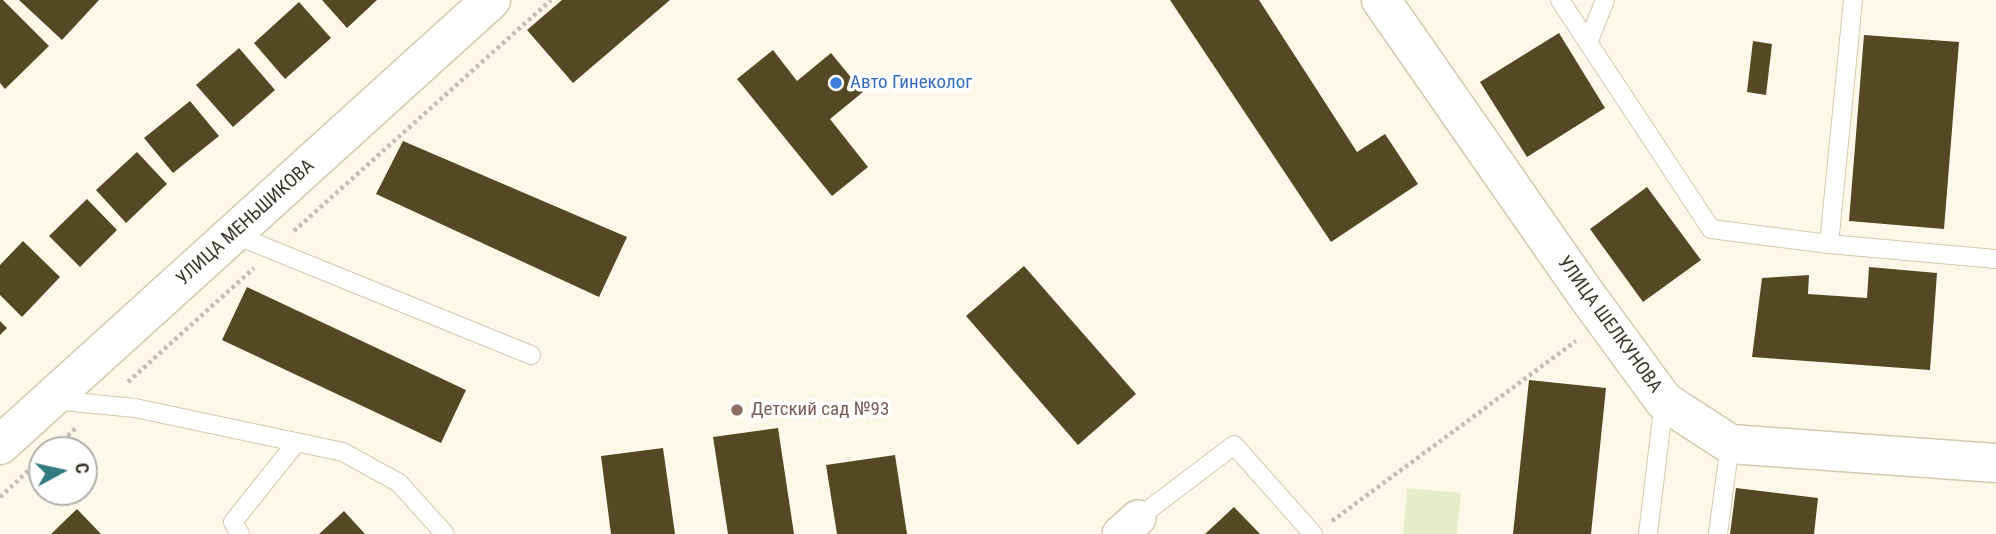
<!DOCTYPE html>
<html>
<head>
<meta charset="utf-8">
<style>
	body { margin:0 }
	#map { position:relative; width:1996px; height:534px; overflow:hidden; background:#fef8e8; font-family:"Roboto Condensed",sans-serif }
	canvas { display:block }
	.north { position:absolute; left:28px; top:436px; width:70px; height:70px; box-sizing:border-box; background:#fff; border:2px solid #b1afab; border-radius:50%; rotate:82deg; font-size:19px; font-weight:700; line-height:28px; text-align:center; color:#3c382d }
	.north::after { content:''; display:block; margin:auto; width:24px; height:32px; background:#317a7e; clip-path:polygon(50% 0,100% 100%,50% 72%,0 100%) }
</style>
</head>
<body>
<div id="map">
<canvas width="1996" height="534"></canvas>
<div class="north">С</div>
</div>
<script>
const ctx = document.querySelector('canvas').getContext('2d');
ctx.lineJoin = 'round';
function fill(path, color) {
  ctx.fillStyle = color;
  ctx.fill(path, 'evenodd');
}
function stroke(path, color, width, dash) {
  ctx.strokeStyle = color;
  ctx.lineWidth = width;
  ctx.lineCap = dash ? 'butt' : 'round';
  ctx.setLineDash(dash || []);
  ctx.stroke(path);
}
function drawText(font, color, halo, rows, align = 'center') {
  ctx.font = font + ' "Roboto Condensed",sans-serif';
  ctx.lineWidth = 7;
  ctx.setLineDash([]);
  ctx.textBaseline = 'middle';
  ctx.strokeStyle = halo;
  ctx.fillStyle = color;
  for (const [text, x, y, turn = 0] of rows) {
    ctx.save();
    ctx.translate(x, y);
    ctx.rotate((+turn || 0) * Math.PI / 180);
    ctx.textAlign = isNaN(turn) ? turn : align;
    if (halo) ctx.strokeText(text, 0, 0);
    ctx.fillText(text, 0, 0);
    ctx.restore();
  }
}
const green = new Path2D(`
	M1407 488 1461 493 1457 534H1403Z`);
const building = new Path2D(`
	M0 0H3L49 46 5 89 0 83Z
	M19 0H99L62 40Z
	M322 0H377L347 28Z
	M562 0H670L573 83 527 30Z
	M1170 0H1259L1357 152 1385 134 1418 184 1331 242Z
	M299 2 331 38 285 79 254 43Z
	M1559 33 1605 108 1527 157 1480 82Z
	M1864 35 1959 42 1944 229 1849 221Z
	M1753 41 1772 44 1766 95 1747 92Z
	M239 48 275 90 233 127 196 85Z
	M773 50 797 81 831 53 863 92 830 119 868 167 832 196 737 79Z
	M190 101 219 136 173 173 144 138Z
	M403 141 627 237 599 297 376 194Z
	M137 152 167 184 126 223 96 190Z
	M1647 187 1701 260 1643 302 1590 229Z
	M87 199 117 230 80 267 49 236Z
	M23 241 60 277 22 317 0 295V265Z
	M1024 266 1136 394 1078 445 966 316Z
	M1869 267 1937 273 1930 370 1752 357 1762 278 1809 275 1808 294 1867 298Z
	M247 287 466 390 441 443 222 340Z
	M0 321 7 328 0 335Z
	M1529 380 1606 388 1591 534H1513Z
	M778 428 794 534H728L713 437Z
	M663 448 675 534H611L601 456Z
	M895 455 907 534H837L826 465Z
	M1736 488 1818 498 1814 534H1730Z
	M1234 507 1260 534H1205Z
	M77 509 101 534H51Z
	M344 511 365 534H319Z`);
const path = new Path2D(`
	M294 231 551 0
	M128 382 254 268
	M52 450 77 427
	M0 497 28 471
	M1332 521 1576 341`);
const service = new Path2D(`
	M1560 0 1711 229 1829 244 1996 259
	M1588 43 1605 0
	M233 234 531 355
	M1829 244 1853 0
	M53 400 135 408 343 452 399 483 445 534
	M1138 518 1234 445 1313 534
	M240 534 233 522 296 443
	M1648 534 1664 401
	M1718 534 1730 444`);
const minor = new Path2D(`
	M1120 534 1138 518`);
const tertiary = new Path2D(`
	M1381 0 1585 293 1664 401 1730 444 1996 463
	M0 445 491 0`);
const markers = [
	[836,83,7,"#3f7fe0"],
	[737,410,7,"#8d6e63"]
];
const shopNames = [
	["Авто Гинеколог",850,83]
];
const streetNames = [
	["УЛИЦА МЕНЬШИКОВА",246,223,-42],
	["УЛИЦА ШЕЛКУНОВА",1609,325,54]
];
const educationNames = [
	["Детский сад №93",751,410]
];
fill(green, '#e6edcb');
fill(building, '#554825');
stroke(service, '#d4cab0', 20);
stroke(minor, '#d4cab0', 38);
stroke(tertiary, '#d4cab0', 41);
stroke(path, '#c3beaf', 4.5, [3.5, 3.5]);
stroke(service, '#fff', 18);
stroke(minor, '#fff', 35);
stroke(tertiary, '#fff', 38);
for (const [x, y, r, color] of markers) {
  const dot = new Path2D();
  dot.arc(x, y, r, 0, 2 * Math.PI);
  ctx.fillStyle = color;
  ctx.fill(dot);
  stroke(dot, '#fff', 2.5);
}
drawText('19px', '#366cbe', '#fff', shopNames, 'left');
drawText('19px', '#3c382d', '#fff', streetNames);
drawText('19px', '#785e54', '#fff', educationNames, 'left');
</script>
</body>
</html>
